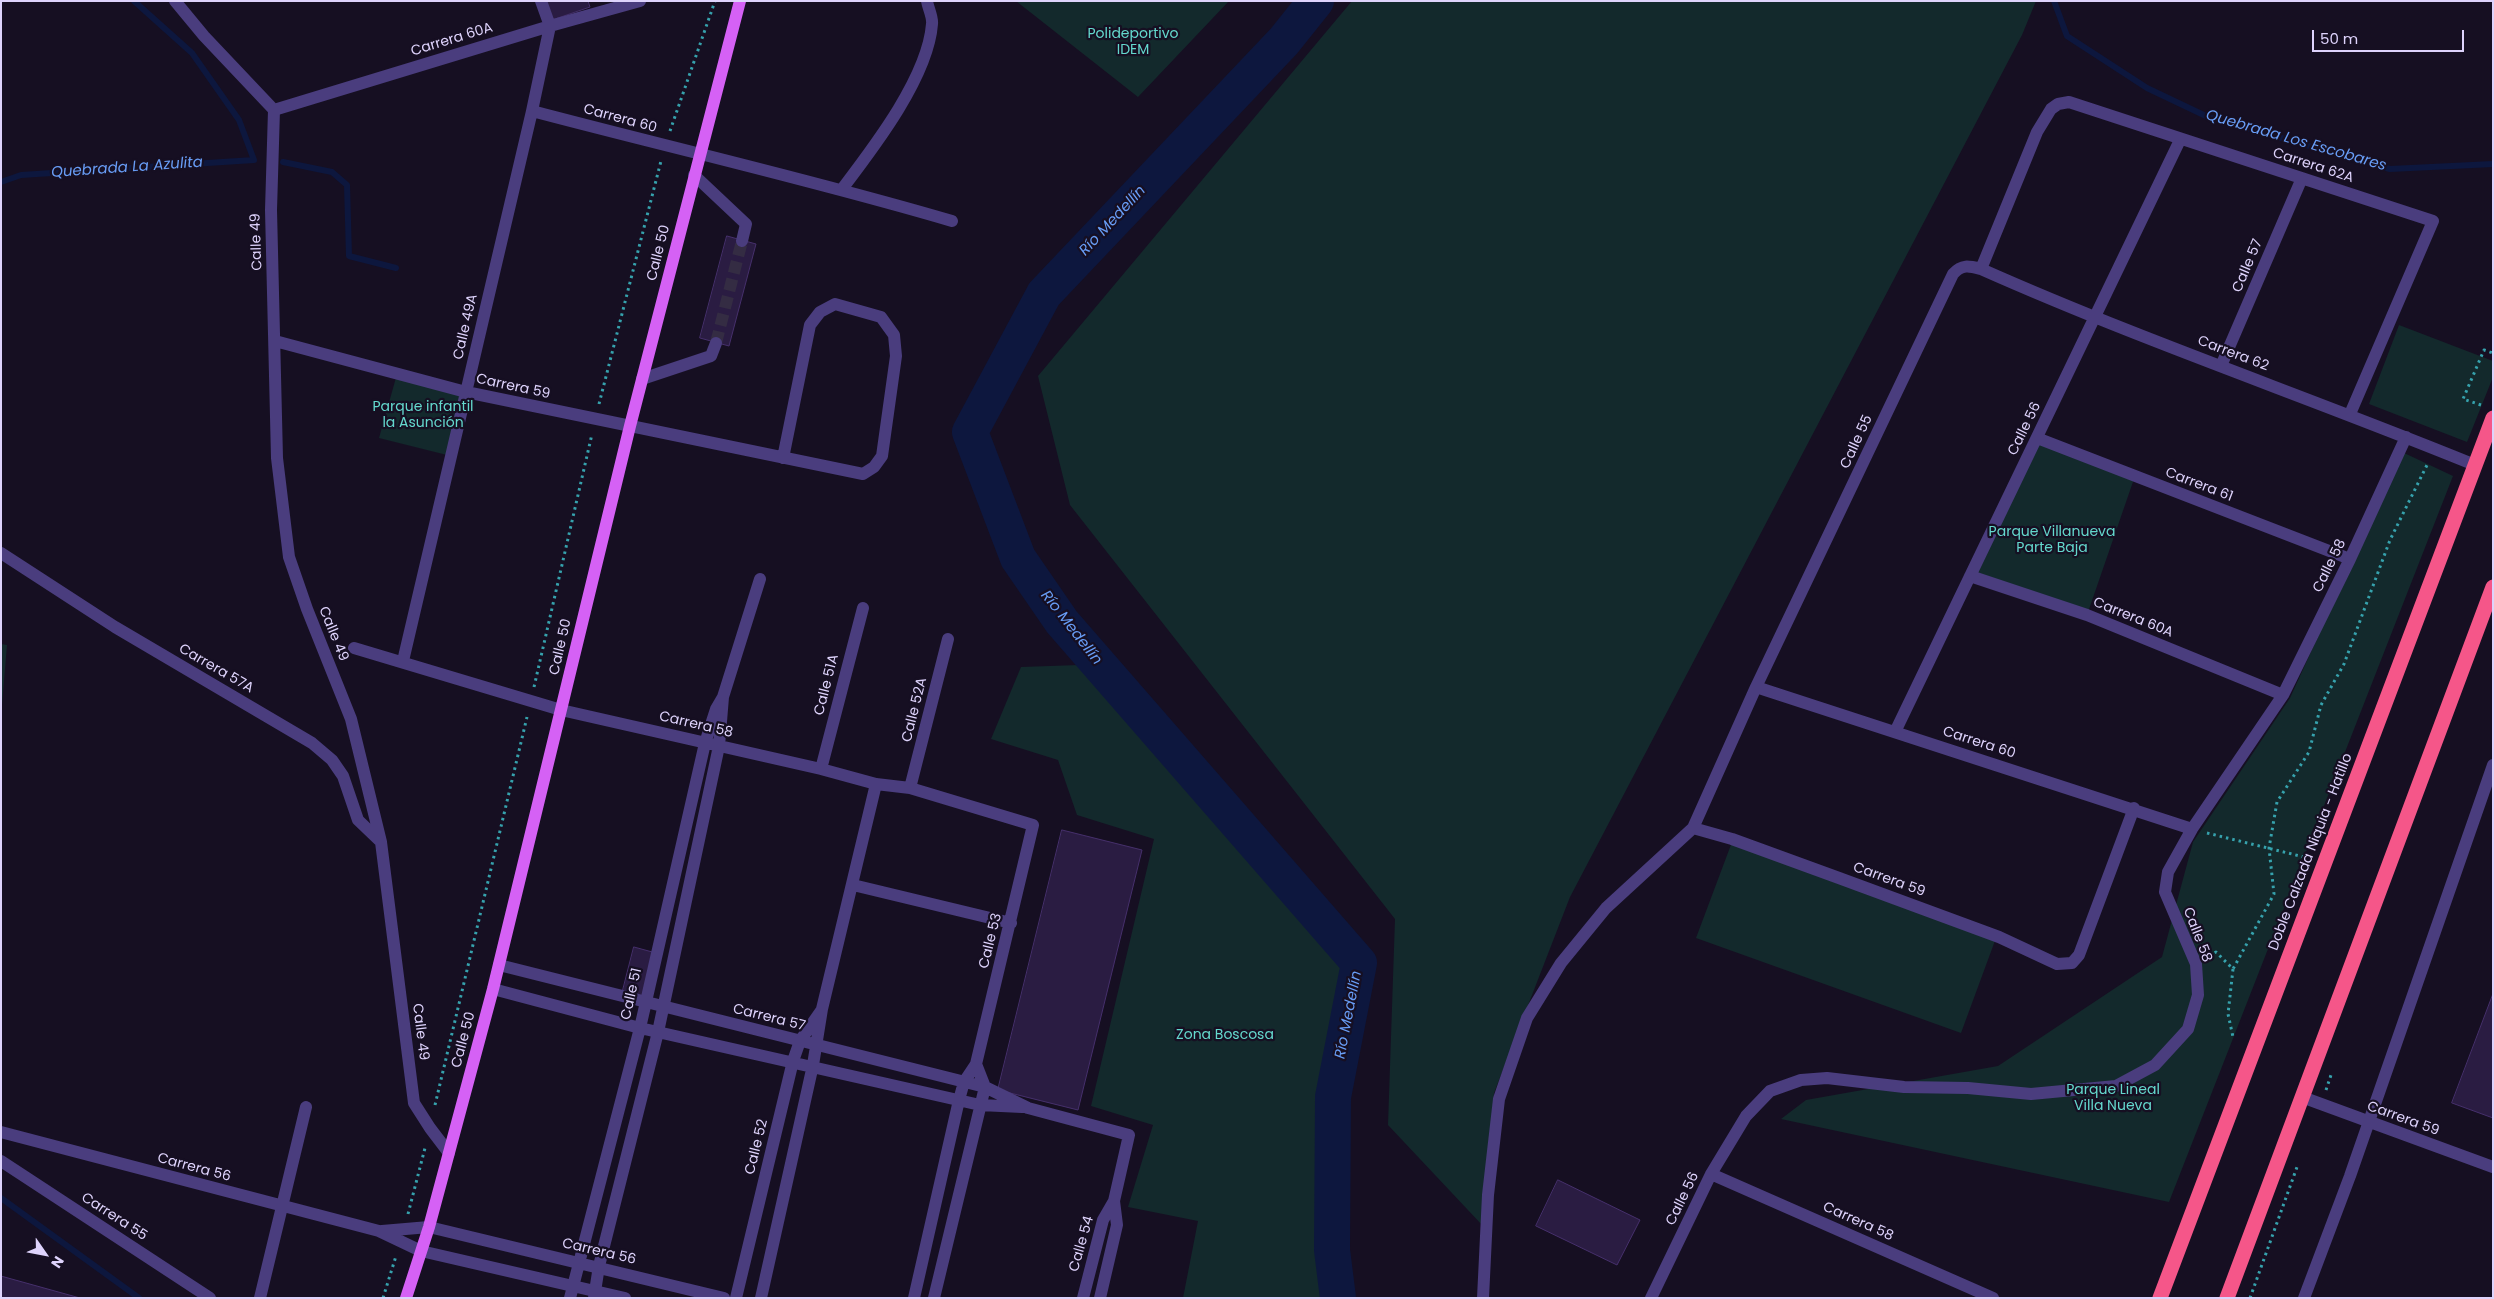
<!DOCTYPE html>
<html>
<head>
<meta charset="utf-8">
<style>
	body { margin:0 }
	#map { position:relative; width:2494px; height:1299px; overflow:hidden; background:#160f22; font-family:Poppins,sans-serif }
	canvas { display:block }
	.frame { position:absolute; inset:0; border:2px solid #ded3fc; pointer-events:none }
	.north { position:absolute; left:20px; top:1229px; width:50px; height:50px; -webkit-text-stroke:4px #160f22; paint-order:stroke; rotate:123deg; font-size:14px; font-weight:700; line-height:20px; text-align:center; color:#ded3fc }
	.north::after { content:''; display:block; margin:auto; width:18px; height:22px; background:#ded3fc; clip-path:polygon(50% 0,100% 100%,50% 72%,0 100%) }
	.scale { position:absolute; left:2312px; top:30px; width:152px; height:22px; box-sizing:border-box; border:2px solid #ded3fc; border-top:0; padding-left:6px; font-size:15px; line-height:18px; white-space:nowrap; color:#ded3fc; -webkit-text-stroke:4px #160f22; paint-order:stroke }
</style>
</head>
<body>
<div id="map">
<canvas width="2494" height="1299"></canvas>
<div class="frame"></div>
<div class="north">N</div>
<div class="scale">50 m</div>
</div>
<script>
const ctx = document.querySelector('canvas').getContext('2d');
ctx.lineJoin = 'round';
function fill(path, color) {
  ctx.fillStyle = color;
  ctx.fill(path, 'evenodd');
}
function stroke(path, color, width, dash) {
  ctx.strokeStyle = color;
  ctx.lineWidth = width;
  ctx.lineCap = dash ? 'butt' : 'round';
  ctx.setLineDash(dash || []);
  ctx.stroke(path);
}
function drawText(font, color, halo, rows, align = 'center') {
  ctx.font = font + ' Poppins,sans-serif';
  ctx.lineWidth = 4.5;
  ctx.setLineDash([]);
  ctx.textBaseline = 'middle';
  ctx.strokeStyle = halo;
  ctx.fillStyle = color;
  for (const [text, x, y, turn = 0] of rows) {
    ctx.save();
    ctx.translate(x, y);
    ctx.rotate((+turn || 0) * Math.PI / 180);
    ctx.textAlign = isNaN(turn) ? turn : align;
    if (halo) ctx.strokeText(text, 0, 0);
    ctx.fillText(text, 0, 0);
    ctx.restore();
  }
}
const green = new Path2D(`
	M1016 1H1229L1138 97Z
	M1352 1H2036L2022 35 1570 897 1494 1093 1483 1226 1388 1125 1395 919 1070 505 1038 376Z
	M2399 325 2493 361V377L2467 442 2369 404Z
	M397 374 466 392 451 456 379 438Z
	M2037 438 2135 476 2087 615 1970 576Z
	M2402 452 2453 476 2169 1202 1781 1119 1806 1100 1998 1066 2162 957 2193 842 2290 698Z
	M1 644 7 645 1 717Z
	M1079 665 1344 956 1324 1298H1183L1198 1221 1128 1207 1153 1125 1091 1106 1154 839 1077 815 1058 760 991 739 1021 667Z
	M1732 842 1996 938 1961 1033 1696 938Z`);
const stream = new Path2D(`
	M2054 1 2067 36 2147 88 2208 117 2390 169 2493 164
	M283 162 332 172 347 185 349 256 396 268
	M1 182 21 175 254 160 239 120 192 53 134 1
	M1 1198 139 1298`);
const river = new Path2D(`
	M1316 1 1284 41 1044 294 970 432 1018 558 1062 622 1359 963 1333 1097 1332 1250 1338 1298`);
const building = new Path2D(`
	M545 1H588L590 7 552 20Z
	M727 236 756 244 729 346 700 338Z
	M1062 830 1142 850 1078 1110 998 1090Z
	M634 947 656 953 644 999 622 994Z
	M2493 994V1118L2452 1103Z
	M1558 1180 1640 1220 1617 1265 1536 1226Z
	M1 1276 8 1278 80 1298H1Z`);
const minorTunnel = new Path2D(`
	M716 343 742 241`);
const path = new Path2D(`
	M670 131 715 1
	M599 404 661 161
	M2481 405 2463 399 2484 350 2493 353
	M534 687 592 434
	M2207 833 2304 857
	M2209 956 2216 952 2233 969 2274 894 2269 848 2277 802 2309 752 2321 705 2344 664 2390 540 2428 463
	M2233 969 2228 1014 2233 1037
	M2326 1090 2331 1075
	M435 1105 527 717
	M408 1214 425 1148
	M383 1298 396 1256
	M2250 1298 2297 1167`);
const minor = new Path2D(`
	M175 1 204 36 274 110
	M274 110 271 210 277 458 289 557 307 609 351 719 381 842 414 1103 430 1128 449 1153
	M274 110 550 26 640 1
	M532 111C672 148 813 180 952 221
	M694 175 746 224 742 241
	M842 189C874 147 928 77 932 24 933 17 928 8 927 1
	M1981 269C2143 341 2311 398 2475 465
	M275 341 466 392 863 474 874 467 882 456 896 356 894 335 881 317 835 304 820 312 810 325 783 458
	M2221 366 2302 178
	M642 379 711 356 716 343
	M2037 438 2350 559
	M1 553 115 627 312 743 332 760 343 776 358 820 381 842
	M1970 576 2087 615 2283 695
	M354 648 561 710 821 769 876 784 910 788 1033 825 976 1064 964 1082 959 1100 914 1298
	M403 661 532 111 550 26 541 1
	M1756 687 2192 829
	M1895 732 2180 140
	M821 769 863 608
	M910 788 948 639
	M1693 828 1732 839 1839 878 1999 937 2057 964 2072 963 2079 955 2134 808
	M853 885 1011 923
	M499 965 985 1087 1028 1108 1129 1135 1114 1201 1103 1220 1083 1298
	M493 989 640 1028 980 1105 1022 1107
	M2302 1097 2493 1167
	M1 1132 379 1231 421 1251 625 1298
	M1 1161 210 1298
	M1711 1174 1993 1298
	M382 1231 429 1227 724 1298
	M260 1298 306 1107
	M570 1298 640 1028 705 743 716 709 723 697 760 579
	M594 1298 599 1266 658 1032 719 746 723 697
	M736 1298 793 1061 800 1041 821 1011
	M761 1298 813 1065 822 1009 876 784
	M934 1298 985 1087 976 1064
	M1100 1298 1117 1225 1114 1201
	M1483 1298 1488 1195 1499 1099 1527 1018 1561 963 1606 908 1693 828 1756 687 1953 274C1962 264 1969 266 1981 269L2037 132 2051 109 2058 104 2069 102 2433 221 2350 414
	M1651 1298 1711 1174 1746 1116 1770 1091 1801 1080 1827 1078 1904 1087 1968 1088 2031 1094 2116 1086 2155 1065 2188 1029 2198 995 2196 964 2165 892 2168 872 2192 829 2283 695 2350 559 2406 437
	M2304 1298 2350 1176 2493 765`);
const major = new Path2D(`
	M406 1298 429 1227 493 989 630 426 740 1`);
const highway = new Path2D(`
	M2160 1298 2493 418
	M2227 1298 2493 587`);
const parkNames = [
	["Polideportivo",1133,34],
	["IDEM",1133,50],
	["Parque infantil",423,407],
	["la Asunción",423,423],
	["Parque Villanueva",2052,532],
	["Parte Baja",2052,548],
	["Zona Boscosa",1225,1035],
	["Parque Lineal",2113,1090],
	["Villa Nueva",2113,1106]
];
const streetNames = [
	["Carrera 60A",452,40,-17],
	["Carrera 60",620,119,15],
	["Carrera 62A",2313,166,18],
	["Calle 49",257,242,-92],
	["Calle 50",659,253,-76],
	["Calle 57",2248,266,-67],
	["Calle 49A",466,327,-77],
	["Carrera 62",2233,354,21],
	["Carrera 59",513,387,12],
	["Calle 56",2025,429,-64],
	["Calle 55",1857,442,-65],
	["Carrera 61",2199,485,21],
	["Calle 58",2330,566,-64],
	["Carrera 60A",2133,618,22],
	["Calle 49",333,634,68],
	["Calle 50",561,647,-77],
	["Carrera 57A",216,669,30],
	["Calle 51A",827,685,-76],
	["Calle 52A",915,710,-76],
	["Carrera 58",696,725,13],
	["Carrera 60",1979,743,18],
	["Doble Calzada Niquia - Hatillo",2311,852,-69],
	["Carrera 59",1889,880,20],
	["Calle 58",2197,935,69],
	["Calle 53",991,941,-76],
	["Calle 51",632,994,-77],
	["Carrera 57",769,1018,14],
	["Calle 49",420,1032,83],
	["Calle 50",464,1040,-75],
	["Carrera 59",2403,1119,20],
	["Calle 52",757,1147,-76],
	["Carrera 56",194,1168,15],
	["Calle 56",1683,1199,-64],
	["Carrera 55",114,1217,33],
	["Carrera 58",1858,1222,24],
	["Calle 54",1082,1244,-74],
	["Carrera 56",599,1252,13]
];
const waterNames = [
	["Quebrada Los Escobares",2296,141,16],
	["Quebrada La Azulita",127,168,-4],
	["Río Medellín",1113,221,-47],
	["Río Medellín",1071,628,52],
	["Río Medellín",1349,1015,-79]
];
fill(green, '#13292c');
stroke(stream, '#0d173e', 6);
stroke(river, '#0d173e', 36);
fill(building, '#2a1c42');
stroke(building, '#46306c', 1);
stroke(minorTunnel, '#342c43', 12, [12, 6]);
stroke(path, '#36a2ad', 3, [2.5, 4]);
stroke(minor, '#4a3d7e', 12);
stroke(major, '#d561f5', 12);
stroke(highway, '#f55689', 15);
drawText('14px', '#64d8cd', '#160f22', parkNames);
drawText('14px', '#ded3fc', '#160f22', streetNames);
drawText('italic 15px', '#689df6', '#160f22', waterNames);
</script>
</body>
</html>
